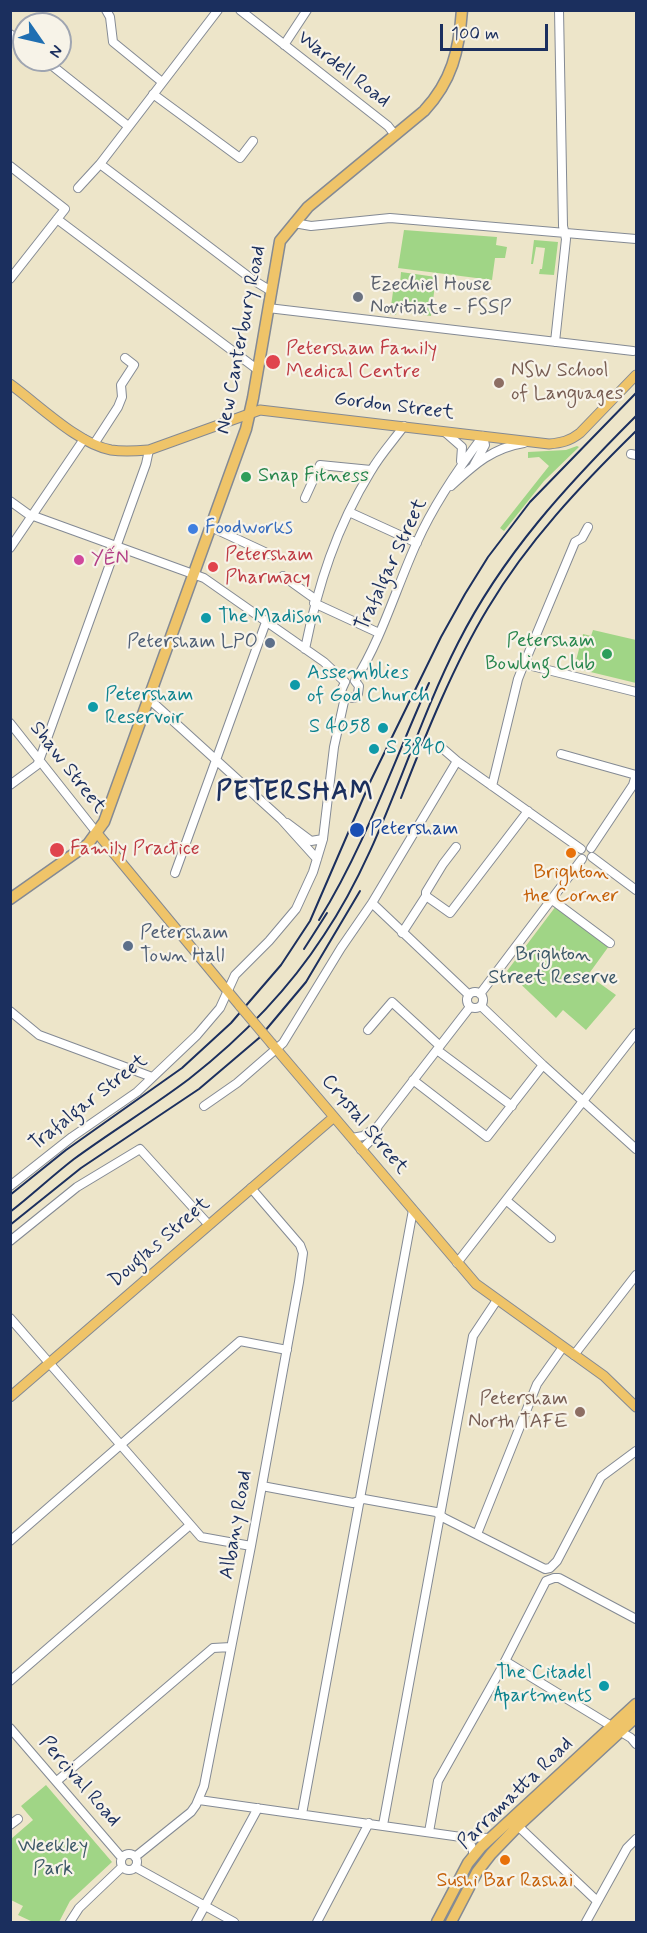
<!DOCTYPE html>
<html>
<head>
<meta charset="utf-8">
<style>
	body { margin:0 }
	#map { position:relative; width:647px; height:1933px; overflow:hidden; background:#ede5c9; font-family:Mynerve,sans-serif }
	canvas { display:block }
	.frame { position:absolute; inset:0; border:12px solid #1b2f5e; pointer-events:none }
	.north { position:absolute; left:12px; top:12px; width:60px; height:60px; box-sizing:border-box; background:#f7f3e8; border:2px solid #9fa5b1; border-radius:50%; rotate:124deg; font-size:16px; font-weight:700; line-height:24px; text-align:center; color:#1b2f5e }
	.north::after { content:''; display:block; margin:auto; width:21px; height:27px; background:#1f6fb2; clip-path:polygon(50% 0,100% 100%,50% 72%,0 100%) }
	.scale { position:absolute; left:440px; top:24px; width:108px; height:27px; box-sizing:border-box; border:3px solid #1b2f5e; border-top:0; padding-left:8px; font-size:18px; line-height:21px; white-space:nowrap; color:#1b2f5e; -webkit-text-stroke:4px #f7f3e8; paint-order:stroke }
</style>
</head>
<body>
<div id="map">
<canvas width="647" height="1933"></canvas>
<div class="frame"></div>
<div class="north">N</div>
<div class="scale">100 m</div>
</div>
<script>
const ctx = document.querySelector('canvas').getContext('2d');
ctx.lineJoin = 'round';
function fill(path, color) {
  ctx.fillStyle = color;
  ctx.fill(path, 'evenodd');
}
function stroke(path, color, width, dash) {
  ctx.strokeStyle = color;
  ctx.lineWidth = width;
  ctx.lineCap = dash ? 'butt' : 'round';
  ctx.setLineDash(dash || []);
  ctx.stroke(path);
}
function drawText(font, color, halo, rows, align = 'center') {
  ctx.font = font + ' Mynerve,sans-serif';
  ctx.lineWidth = 4.5;
  ctx.setLineDash([]);
  ctx.textBaseline = 'middle';
  ctx.strokeStyle = halo;
  ctx.fillStyle = color;
  for (const [text, x, y, turn = 0] of rows) {
    ctx.save();
    ctx.translate(x, y);
    ctx.rotate((+turn || 0) * Math.PI / 180);
    ctx.textAlign = isNaN(turn) ? turn : align;
    if (halo) ctx.strokeText(text, 0, 0);
    ctx.fillText(text, 0, 0);
    ctx.restore();
  }
}
const green = new Path2D(`
	M404 230 497 237 496 245 507 247 505 258H495L492 280 398 268Z
	M534 240 558 242 554 275 539 274 540 269H542L545 248 536 247 533 264H531Z
	M401 272 436 277 431 316 397 311 396 315 390 314 394 284H400Z
	M577 446 579 447 544 481 504 531 500 528 549 466 539 457 528 458V452L566 450Z
	M593 630 636 640V683L574 668 583 634 591 636Z
	M556 906 609 946 588 975 616 995 586 1030 563 1010 556 1018 507 971Z
	M46 1785 112 1862 70 1901 59 1922H33L18 1915 23 1906 11 1900V1839L33 1820 21 1806Z`);
const minor = new Path2D(`
	M106 10 110 17 113 42 162 82
	M240 10 388 126 395 135
	M10 34 24 44
	M284 45 307 10
	M45 60 128 126
	M153 94 240 158 253 141
	M100 164 253 280 271 291
	M10 166 65 209 10 279
	M78 188 100 164 218 10
	M57 219 258 370
	M294 223 311 226 390 218 636 239
	M268 308 633 351
	M555 342 566 239 563 226 559 10
	M446 433 462 447 461 461
	M94 444 118 407 122 397 121 385 134 365 125 358
	M631 454 636 455
	M474 465 485 445 483 436
	M451 486C474 465 492 448 524 443
	M305 498 320 465 371 470
	M10 501 28 514 204 578 324 662 345 682
	M349 512 417 543
	M211 527 269 554
	M10 548 84 439
	M283 576 315 599
	M314 603 379 633
	M305 649C318 585 336 528 371 471 380 455 393 441 404 426
	M524 664 636 692
	M355 681C382 638 396 588 417 542 434 504 458 469 483 436
	M345 682 341 691 345 697
	M345 697 354 698 358 694 359 686 355 681
	M149 699 281 819 317 859
	M10 723 97 833
	M442 748 457 761 581 849
	M561 754 636 775
	M10 785 37 765 39 761 146 464 149 450
	M492 786 518 679 524 664 575 542 582 538 588 527
	M287 823 311 841 323 839
	M591 848 633 785 636 775
	M592 857 636 890
	M175 873 266 622
	M426 896 450 913 528 811
	M551 899 610 943
	M372 903 469 995
	M402 933 426 896V892L443 864 456 847
	M467 1000a8 8 0 1 1 16 0a8 8 0 1 1-16 0Z
	M480 994 582 859
	M481 1006 543 1065 636 1149
	M10 1011 39 1035 152 1077
	M368 1030 392 1002 440 1046
	M437 1050 512 1106
	M413 1080 487 1137 543 1065
	M204 1106 237 1083 283 1043 341 948 372 903 457 761
	M352 1138 363 1136 377 1127
	M361 1150 374 1137 378 1126 470 1007
	M10 1186 72 1137 137 1092 197 1035 220 1008 235 975 269 941 296 909 313 872 323 839 334 747 345 697
	M507 1201 551 1238
	M10 1241 77 1187 140 1149 208 1224
	M457 1263 636 1033
	M10 1318 201 1537 251 1546
	M574 1355 636 1275
	M262 1486 353 1503 364 1499 436 1512 444 1518 545 1569 550 1568 557 1561 601 1477 636 1451
	M477 1534 537 1384 563 1347
	M10 1541 240 1341 287 1350
	M505 1661 631 1738 636 1744
	M10 1681 190 1525
	M10 1728 122 1858
	M57 1781 213 1648 231 1647
	M199 1800 461 1837 491 1838
	M302 1814 413 1210
	M10 1825 18 1819
	M383 1825 473 1336 497 1300
	M518 1826 597 1901
	M429 1832 438 1781 501 1669 546 1581 554 1578H559L636 1619
	M461 1837 471 1845 474 1855
	M121 1862a8 8 0 1 1 16 0a8 8 0 1 1-16 0Z
	M135 1857 191 1812 196 1805 204 1786 251 1546 299 1282 303 1253 300 1245 251 1188
	M135 1867 234 1922
	M70 1922 79 1908 122 1867
	M196 1922 258 1808
	M317 1922 369 1823
	M586 1922 627 1848 636 1839`);
const major = new Path2D(`
	M10 384C38 404 78 444 111 450 124 452 136 451 149 450L260 410 549 444C561 443 570 441 580 433L636 375
	M97 833 240 1006
	M272 1044 476 1284 604 1376 636 1407
	M10 1397 334 1117`);
const highway = new Path2D(`
	M10 899 88 844 104 822 246 429 253 398 280 241 308 207 424 111C452 81 459 51 462 10
	M437 1922 468 1863 481 1847 636 1704
	M451 1922 477 1872 491 1854 518 1826 636 1717`);
const rail = new Path2D(`
	M401 798C425 736 454 664 488 608 528 541 581 485 636 431
	M319 920C365 846 393 763 429 683
	M304 949 327 913
	M10 1195 66 1150 182 1068 231 1023 281 965 310 921 371 780 441 637 465 594 488 557 530 502 636 393
	M10 1212C32 1195 52 1176 74 1159 112 1131 152 1107 189 1079 240 1039 289 989 324 935 384 846 409 739 458 643 503 554 567 485 636 416
	M10 1225 81 1168 199 1089 259 1038 306 982 360 891`);
const majorBridge = new Path2D(`
	M240 1006 272 1044`);
const markers = [
	[358,297,6,"#6b7280"],
	[273,362,8,"#e0444e"],
	[499,383,6,"#8d6e63"],
	[246,477,6,"#2e9e5b"],
	[193,529,6,"#3f7fe0"],
	[79,560,6,"#d1479c"],
	[213,567,6,"#e0444e"],
	[206,618,6,"#0f9aa8"],
	[270,643,6,"#5c6f8a"],
	[607,654,6,"#2e9e5b"],
	[295,685,6,"#0f9aa8"],
	[93,707,6,"#0f9aa8"],
	[383,728,6,"#0f9aa8"],
	[374,749,6,"#0f9aa8"],
	[357,830,8,"#1a4fb4"],
	[57,850,8,"#e0444e"],
	[571,853,6,"#e8710a"],
	[128,946,6,"#5c6f8a"],
	[580,1412,6,"#8d6e63"],
	[604,1686,6,"#0f9aa8"],
	[505,1860,6,"#e8710a"]
];
const streetNames = [
	["Wardell Road",343,70,38],
	["New Canterbury Road",242,340,-79],
	["Gordon Street",394,407,7],
	["Trafalgar Street",392,565,-65],
	["Shaw Street",67,768,52],
	["Trafalgar Street",89,1103,-38],
	["Crystal Street",364,1125,50],
	["Douglas Street",160,1243,-41],
	["Albany Road",237,1525,-80],
	["Percival Road",79,1782,49],
	["Parramatta Road",516,1794,-44]
];
const worshipNames = [
	["Ezechiel House",370,286],
	["Novitiate - FSSP",370,309]
];
const healthNames = [
	["Petersham Family",286,350],
	["Medical Centre",286,373],
	["Petersham",225,556],
	["Pharmacy",225,579],
	["Family Practice",70,850]
];
const educationNames = [
	["NSW School",511,372],
	["of Languages",511,395],
	["Petersham",568,1400,"right"],
	["North TAFE",568,1423,"right"]
];
const leisureNames = [
	["Snap Fitness",258,477],
	["Petersham",595,642,"right"],
	["Bowling Club",595,665,"right"]
];
const shopNames = [
	["Foodworks",205,529]
];
const hotelNames = [
	["YẾN",91,560]
];
const cultureNames = [
	["The Madison",218,618],
	["Assemblies",307,674],
	["of God Church",307,697],
	["Petersham",105,696],
	["Reservoir",105,719],
	["S 4058",371,728,"right"],
	["S 3840",386,749],
	["The Citadel",592,1674,"right"],
	["Apartments",592,1697,"right"]
];
const serviceNames = [
	["Petersham LPO",258,643],
	["Petersham",140,934,"left"],
	["Town Hall",140,957,"left"]
];
const transitNames = [
	["Petersham",370,830]
];
const foodNames = [
	["Brighton",571,874],
	["the Corner",571,897],
	["Sushi Bar Rashai",505,1882]
];
const parkNames = [
	["Brighton",553,956],
	["Street Reserve",553,979],
	["Weekley",53,1847],
	["Park",53,1870]
];
const districtNames = [
	["PETERSHAM",295,794]
];
fill(green, '#a0d586');
stroke(minor, '#848a94', 10);
stroke(major, '#848a94', 11);
stroke(highway, '#848a94', 13);
stroke(minor, '#fff', 8);
stroke(major, '#efc469', 9);
stroke(highway, '#efc469', 10);
stroke(rail, '#1b2f5e', 2);
stroke(majorBridge, '#848a94', 11, []);
stroke(majorBridge, '#efc469', 9);
for (const [x, y, r, color] of markers) {
  const dot = new Path2D();
  dot.arc(x, y, r, 0, 2 * Math.PI);
  ctx.fillStyle = color;
  ctx.fill(dot);
  stroke(dot, '#f7f3e8', 2);
}
drawText('20px', '#1b2f5e', '#f7f3e8', streetNames);
drawText('20px', '#5b616d', '#f7f3e8', worshipNames, 'left');
drawText('20px', '#be3a42', '#f7f3e8', healthNames, 'left');
drawText('20px', '#785e54', '#f7f3e8', educationNames, 'left');
drawText('20px', '#27864d', '#f7f3e8', leisureNames, 'left');
drawText('20px', '#366cbe', '#f7f3e8', shopNames, 'left');
drawText('20px', '#b23c85', '#f7f3e8', hotelNames, 'left');
drawText('20px', '#0d838f', '#f7f3e8', cultureNames, 'left');
drawText('20px', '#4e5e75', '#f7f3e8', serviceNames, 'right');
drawText('20px', '#164399', '#f7f3e8', transitNames, 'left');
drawText('20px', '#c56008', '#f7f3e8', foodNames);
drawText('20px', '#3c5868', '#f7f3e8', parkNames);
ctx.letterSpacing = '1.5px';
drawText('bold 26px', '#1b2f5e', '#f7f3e8', districtNames);
ctx.letterSpacing = '0px';
</script>
</body>
</html>
